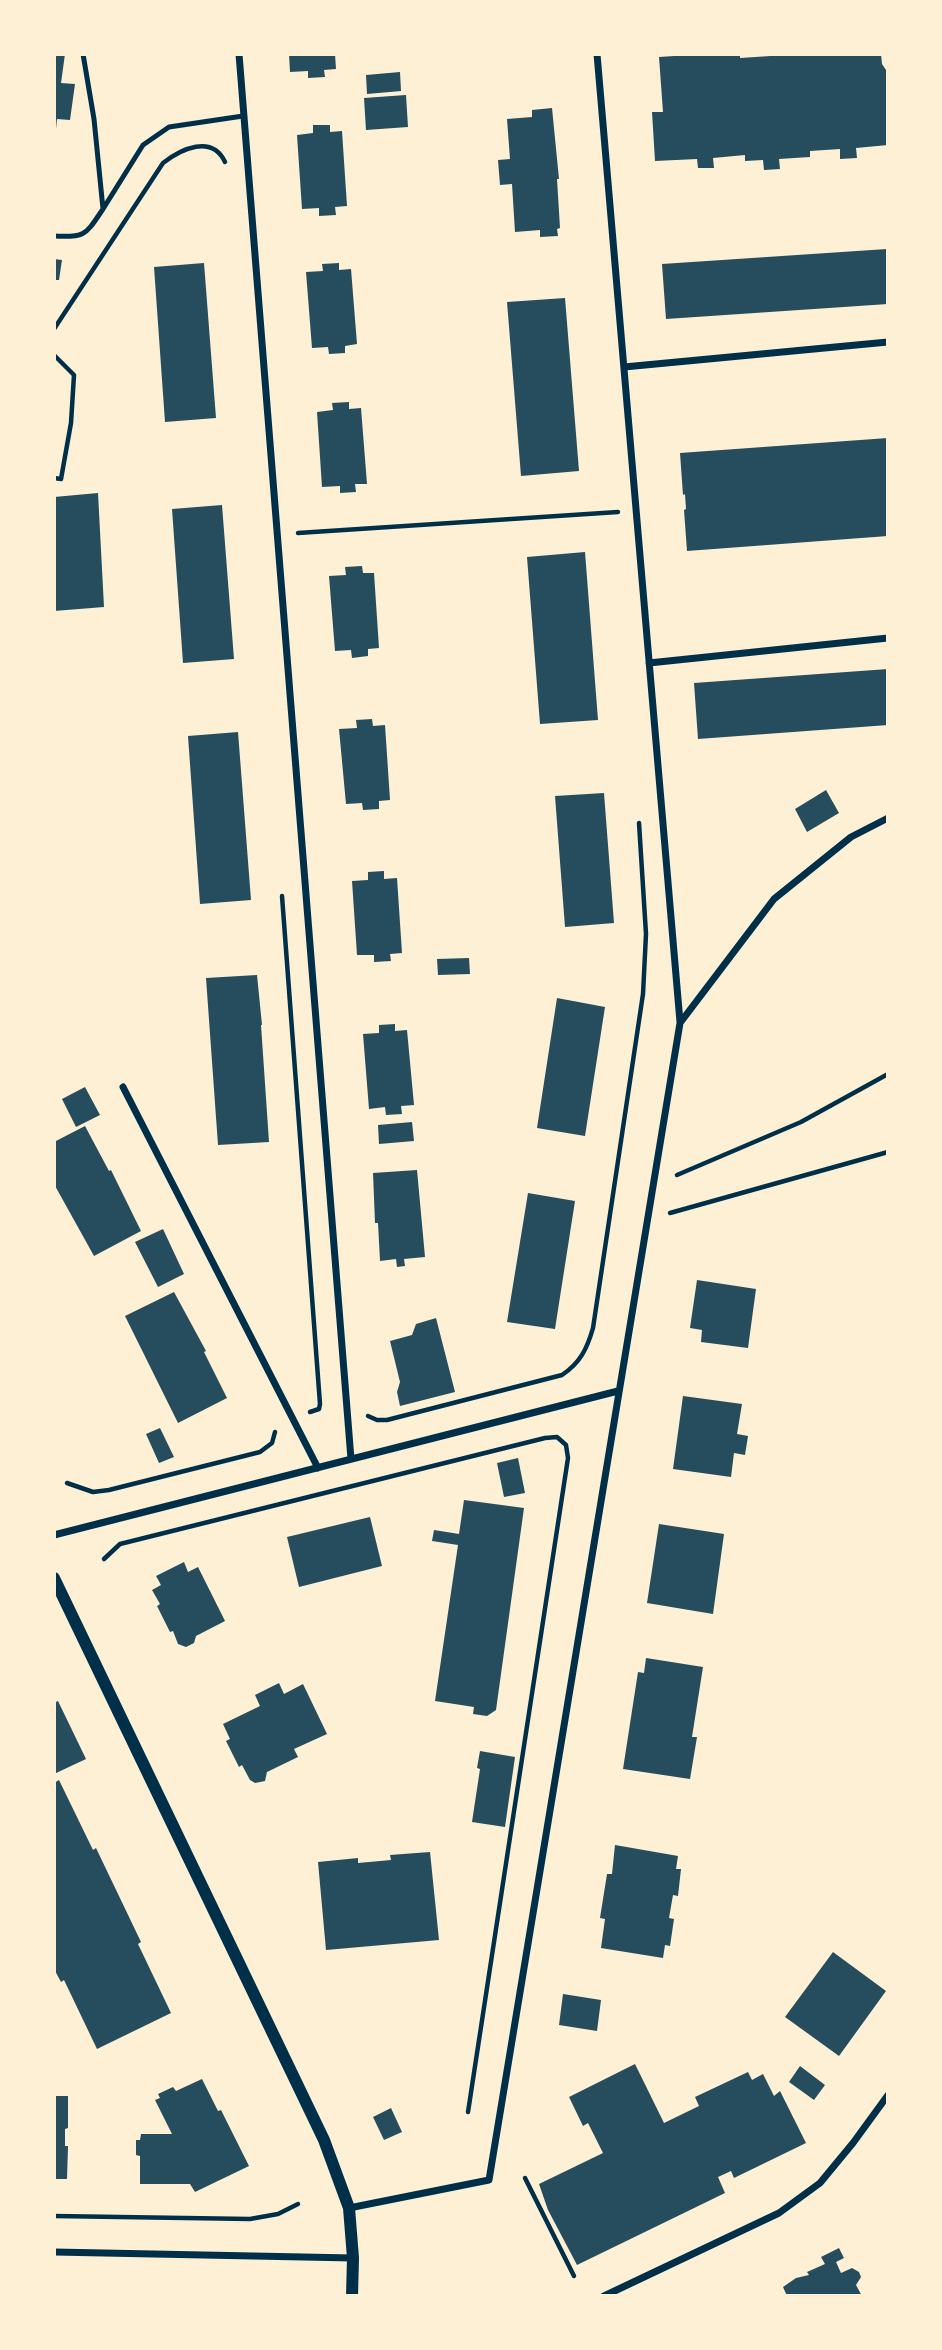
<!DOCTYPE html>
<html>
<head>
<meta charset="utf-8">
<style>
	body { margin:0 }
	#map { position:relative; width:942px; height:2350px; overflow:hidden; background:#fdf0d5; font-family:Signika,sans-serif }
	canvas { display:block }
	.frame { position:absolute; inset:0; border:56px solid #fdf0d5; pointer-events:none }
</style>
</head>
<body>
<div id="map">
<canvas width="942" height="2350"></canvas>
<div class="frame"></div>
</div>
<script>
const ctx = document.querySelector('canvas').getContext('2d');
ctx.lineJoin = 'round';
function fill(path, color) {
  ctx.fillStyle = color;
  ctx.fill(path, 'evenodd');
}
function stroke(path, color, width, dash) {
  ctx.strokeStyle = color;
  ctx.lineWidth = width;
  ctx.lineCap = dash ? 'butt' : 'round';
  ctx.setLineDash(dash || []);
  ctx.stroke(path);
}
const building = new Path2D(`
	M54 54H65L61 83 75 84 70 120 57 119 56 129Z
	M289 54H335L336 69 324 70 325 77 308 78V71L290 72Z
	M705 54H740V58L801 54H881L882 64 888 73V145L856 148 857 158 840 159V149L810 151V157L779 159 780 169 764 170 763 160 745 161V155L713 158 714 168H698L697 159 655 161 652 112H663L659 57Z
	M400 72 401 91 367 94 366 75Z
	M406 95 408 127 366 130 364 98Z
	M552 108 559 179H557L560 228 557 229 558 236 540 237V230L515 232 512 184 500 185 498 160 510 159 507 119 532 117V110Z
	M313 125H330V132L342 131 347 206 335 207 336 215 319 216V208L302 209 297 135 313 133Z
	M887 249 888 304 666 319 662 264Z
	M54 259 62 260 59 280H54Z
	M204 263 216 418 165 422 154 267Z
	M339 263V270L351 269 357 344 345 346V353L329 354 328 347 312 348 306 272 323 271 322 264Z
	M565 298 579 471 521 476 507 302Z
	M349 402V409L361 408 367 484H355L356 492 340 493V486L322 487 317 412 333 410 332 403Z
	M888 438V536L687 551 684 510 686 509 685 494 683 495 680 453Z
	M98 493 104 607 54 611V497Z
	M222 505 234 659 183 663 172 509Z
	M585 552 598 720 540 724 527 557Z
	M362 566 363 573H374L379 648 368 649V656L352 658 351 650 335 651 329 576 346 575 345 567Z
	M888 669V725L698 739 694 683Z
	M372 719 373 726 385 725 390 800 379 801V809L363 810 362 803 346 804 339 729 357 728 356 720Z
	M238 732 251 900 200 904 188 736Z
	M826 790 839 813 807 832 795 809Z
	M604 793 614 923 565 927 555 796Z
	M384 871V879L397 878 402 953 390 954 391 961 374 962V955H357L352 881 368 880V872Z
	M469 958 470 974 438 975 437 959Z
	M257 975 262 1025H261L269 1142 218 1145 206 978Z
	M557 998 605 1007 585 1136 537 1128Z
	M395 1024V1031L407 1030 414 1105 401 1106 402 1114 386 1115 385 1107 369 1109 363 1034 379 1033V1025Z
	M85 1087 100 1115 76 1127 62 1099Z
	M412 1122 414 1141 379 1144 378 1125Z
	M85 1126 109 1171 111 1170 141 1231 94 1256 54 1184V1142Z
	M417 1170 425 1257 404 1259 405 1266 397 1267 396 1259 380 1261 378 1223H375L373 1173Z
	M528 1193 575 1201 555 1329 507 1322Z
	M163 1229 184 1274 158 1287 135 1242Z
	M697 1280 756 1289 748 1348 701 1342 702 1330 690 1328Z
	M174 1292 206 1351 204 1352 227 1398 178 1423 125 1316Z
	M436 1318 455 1392 400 1406 397 1392 400 1382 390 1341 412 1335 416 1324Z
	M683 1396 742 1404 737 1434 748 1436 745 1455 734 1453 731 1477 673 1469Z
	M160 1428 174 1457 159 1463 146 1434Z
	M518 1458 525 1493 504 1497 497 1463Z
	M464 1500 524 1508 496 1710 487 1716 473 1714 474 1707 435 1701 458 1545 432 1541 434 1530 459 1534Z
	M370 1517 382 1566 299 1587 287 1537Z
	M659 1524 724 1534 713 1614 647 1603Z
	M184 1562 188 1572 198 1567 225 1621 196 1636 194 1643 186 1647 178 1644 173 1631 170 1632 157 1606 160 1604 152 1590 161 1585 156 1576Z
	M646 1658 703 1667 692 1737H697L690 1779 623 1769 638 1672 644 1673Z
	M279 1683 284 1694 303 1684 327 1734 294 1749 298 1757 267 1772 265 1781 255 1783 250 1780 242 1765 239 1767 226 1741 230 1739 223 1724 260 1706 255 1695Z
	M58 1701 86 1759 54 1774V1703Z
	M480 1751 515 1757 505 1827 472 1822 480 1769 477 1768Z
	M59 1780 93 1850 96 1848 141 1942 138 1944 171 2013 97 2049 64 1980 61 1982 54 1969V1783Z
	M615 1845 678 1856 676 1869H681L678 1896 673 1895 669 1918 674 1919 670 1946 665 1945 663 1958 601 1948 605 1919 600 1918 607 1874H612Z
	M430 1852 439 1940 326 1950 318 1862 358 1858V1863L391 1860 390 1855Z
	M833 1952 886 1991 839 2056 785 2017Z
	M563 1994 601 2000 597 2031 559 2025Z
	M635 2064 664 2123 699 2106 695 2097 748 2072 752 2080 763 2074 774 2096 780 2091 806 2143 734 2178 731 2171 718 2177 725 2193 577 2265 548 2210 539 2184 603 2153 588 2123 583 2126 569 2097Z
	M800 2066 825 2085 814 2100 789 2082Z
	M202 2079 218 2111 221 2110 249 2166 195 2192 190 2184H140V2156L136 2155V2140H140L141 2134H172L155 2100 160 2098 158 2094 173 2087 176 2091Z
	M54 2096H68V2128L65 2129V2146H68L67 2179H54Z
	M391 2108 402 2132 384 2140 373 2117Z
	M839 2248 844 2258 836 2262 841 2273 852 2268 859 2272 861 2277 856 2285 862 2296H787L783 2287 796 2278 809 2275 807 2272 825 2264 821 2257Z`);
const path = new Path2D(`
	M54 329 163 163C181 149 212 134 225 162
	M54 355 74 375 71 423 61 479 54 478
	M298 533 618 512
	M282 896 320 1404 319 1409 310 1412
	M677 1175 801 1122 888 1074
	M670 1213 888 1152
	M368 1416 377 1420H387L562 1375C580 1363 587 1349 593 1328L643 994 646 934 639 823
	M67 1483 93 1492 109 1490 260 1452 272 1443 275 1432
	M104 1559 120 1544 545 1438 557 1437 566 1445 568 1458 468 2112
	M525 2178 574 2276
	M54 2216 250 2219 278 2214 298 2204`);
const service = new Path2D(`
	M83 54 94 119 103 209 143 145 169 127 243 116
	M54 236C86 238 86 234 103 209`);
const minor = new Path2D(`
	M239 54 351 1459
	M597 54 680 1022
	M624 367 888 342
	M649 663 888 638
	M123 1087 318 1468
	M54 1535 618 1391
	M349 2208 489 2180 680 1023 774 899 851 837 888 818
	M54 2252 353 2258
	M604 2296 779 2213 820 2183 853 2143 888 2095`);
const tertiary = new Path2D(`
	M54 1578 324 2140 349 2208 353 2258 352 2296`);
fill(building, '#264d5e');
stroke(path, '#003049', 4.5);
stroke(service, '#003049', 5);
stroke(minor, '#003049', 7);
stroke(tertiary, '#003049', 12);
</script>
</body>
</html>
